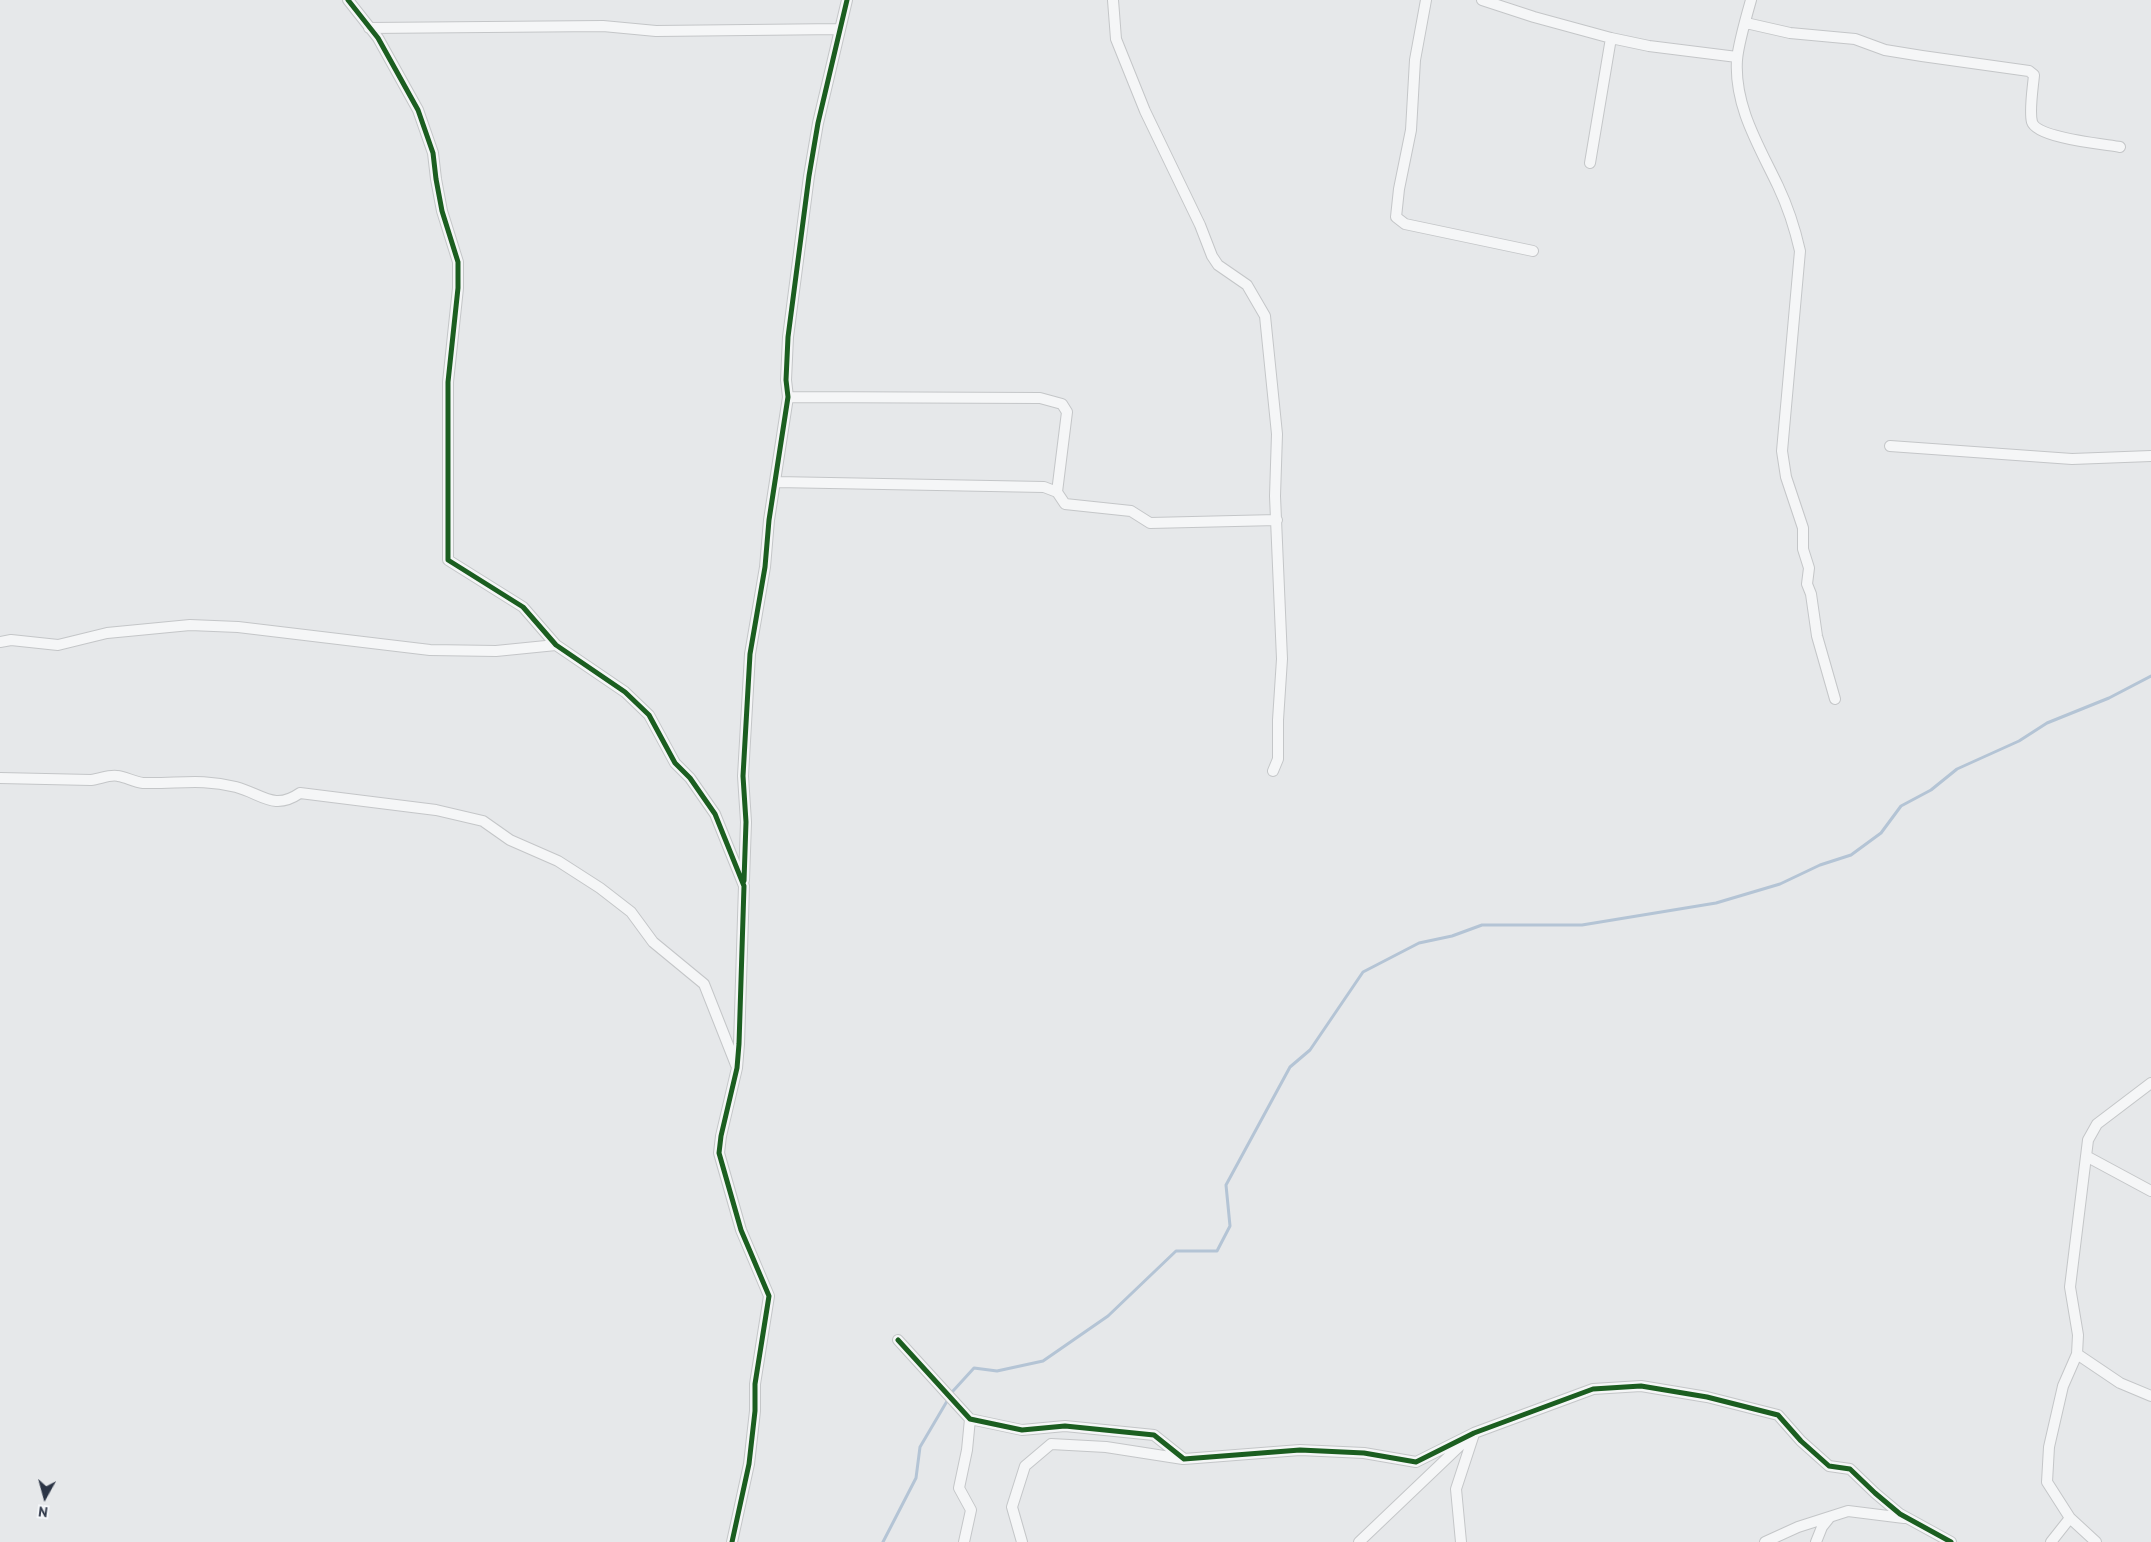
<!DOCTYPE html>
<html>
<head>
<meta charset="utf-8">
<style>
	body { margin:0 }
	#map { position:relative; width:2151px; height:1542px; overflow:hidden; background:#e6e8ea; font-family:"PT Sans",sans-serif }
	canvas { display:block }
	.north { position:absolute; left:20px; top:1472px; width:50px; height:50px; -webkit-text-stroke:4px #f4f6f9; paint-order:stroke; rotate:187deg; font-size:14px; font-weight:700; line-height:20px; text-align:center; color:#2b3445 }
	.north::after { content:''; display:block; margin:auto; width:18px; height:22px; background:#2b3445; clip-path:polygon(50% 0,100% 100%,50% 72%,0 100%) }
</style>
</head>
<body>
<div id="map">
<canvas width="2151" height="1542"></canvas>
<div class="north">N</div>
</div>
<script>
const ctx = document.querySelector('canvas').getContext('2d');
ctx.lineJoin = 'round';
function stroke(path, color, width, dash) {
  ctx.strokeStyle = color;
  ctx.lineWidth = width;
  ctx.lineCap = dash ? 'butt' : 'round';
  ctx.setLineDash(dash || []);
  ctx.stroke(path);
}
const stream = new Path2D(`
	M883 1542 916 1478 920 1447 953 1391 974 1368 997 1371 1043 1361 1108 1316 1176 1251H1217L1230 1226 1226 1185 1290 1067 1310 1050 1363 972 1419 943 1452 936 1482 925H1582L1716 903 1780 884 1820 865 1851 855 1881 833 1901 806 1931 790 1957 769 2019 741 2047 723 2109 698 2151 676`);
const street = new Path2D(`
	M348 0 378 38 418 110 433 153 436 179 442 211 458 262V288L448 382V560L523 607 556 645 625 692 649 715 675 763 690 778 715 814 744 886 739 1044 737 1068 721 1136 719 1153 741 1230 769 1296 755 1384V1411L749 1464 732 1542
	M1113 0 1116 39 1145 111 1200 225 1212 256 1218 265 1247 285 1265 316 1277 434 1275 496 1282 659 1278 720V759L1273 771
	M1426 0 1415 60 1411 130 1399 189 1396 217 1405 224 1533 251
	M1482 0 1534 17 1611 38 1649 46 1737 57
	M1751 0C1747 14 1738 46 1737 60 1734 106 1759 146 1778 186 1788 207 1795 229 1800 251L1782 451 1786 477 1803 528V549L1809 568 1807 584 1811 594 1817 636 1835 699
	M1746 23 1790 33 1855 39 1885 50 1922 56 2029 71 2034 75C2033 87 2029 111 2032 122 2037 138 2103 144 2120 147
	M369 28 603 26 656 31 840 29
	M1590 163 1611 38
	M788 397 1040 398 1062 404 1067 412 1057 492
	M1890 446 2072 459 2151 456
	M776 482 1044 487 1057 492 1065 504 1131 511 1150 523 1277 520
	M0 642 11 640 58 645 107 633 190 625 238 627 430 650 496 651 556 645
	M0 778 91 780C100 779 110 774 118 776 126 777 134 782 143 783 178 784 201 778 236 787 262 794 274 811 300 793L436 810 483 821 510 840 558 861 600 888 631 912 653 942 704 984 736 1065
	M744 880 746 822 743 776 750 654 765 567 769 520 788 397 786 380 788 337 809 176 818 123 847 0
	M2086 1156 2151 1191
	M898 1340 970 1419 1022 1430 1065 1426 1154 1435 1184 1459 1300 1450 1364 1453 1416 1462 1474 1433 1593 1389 1641 1386 1707 1397 1778 1415 1801 1441 1829 1466 1850 1469 1875 1493 1900 1514 1951 1542
	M2077 1354 2120 1383 2151 1396
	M964 1542 971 1510 959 1488 967 1450 970 1419
	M1022 1542 1012 1507 1025 1466 1051 1444 1106 1447 1183 1459
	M1359 1542 1465 1441
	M1461 1542 1456 1489 1474 1434
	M1765 1542 1798 1527 1848 1511 1904 1518
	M1816 1542 1822 1527 1830 1517
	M2051 1542 2070 1518
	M2096 1542 2070 1518 2047 1482 2049 1447 2063 1386 2077 1354 2078 1335 2070 1287 2088 1140 2097 1124 2151 1083`);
const cycleway = new Path2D(`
	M348 0 378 38 418 110 433 153 436 179 442 211 458 262V288L448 382V560L523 607 556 645 625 692 649 715 675 763 690 778 715 814 744 886 739 1044 737 1068 721 1136 719 1153 741 1230 769 1296 755 1384V1411L749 1464 732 1542
	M744 881 746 822 743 776 750 654 765 567 769 520 788 397 786 380 788 337 809 176 818 123 847 0
	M898 1340 970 1419 1022 1430 1065 1426 1154 1435 1184 1459 1300 1450 1364 1453 1416 1462 1474 1433 1593 1389 1641 1386 1707 1397 1778 1415 1801 1441 1829 1466 1850 1469 1875 1493 1900 1514 1951 1542`);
stroke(stream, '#b4c4d5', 3);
stroke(street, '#c4c6c8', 12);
stroke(street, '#f5f6f7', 10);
stroke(cycleway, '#1b5e20', 5);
</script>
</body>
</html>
